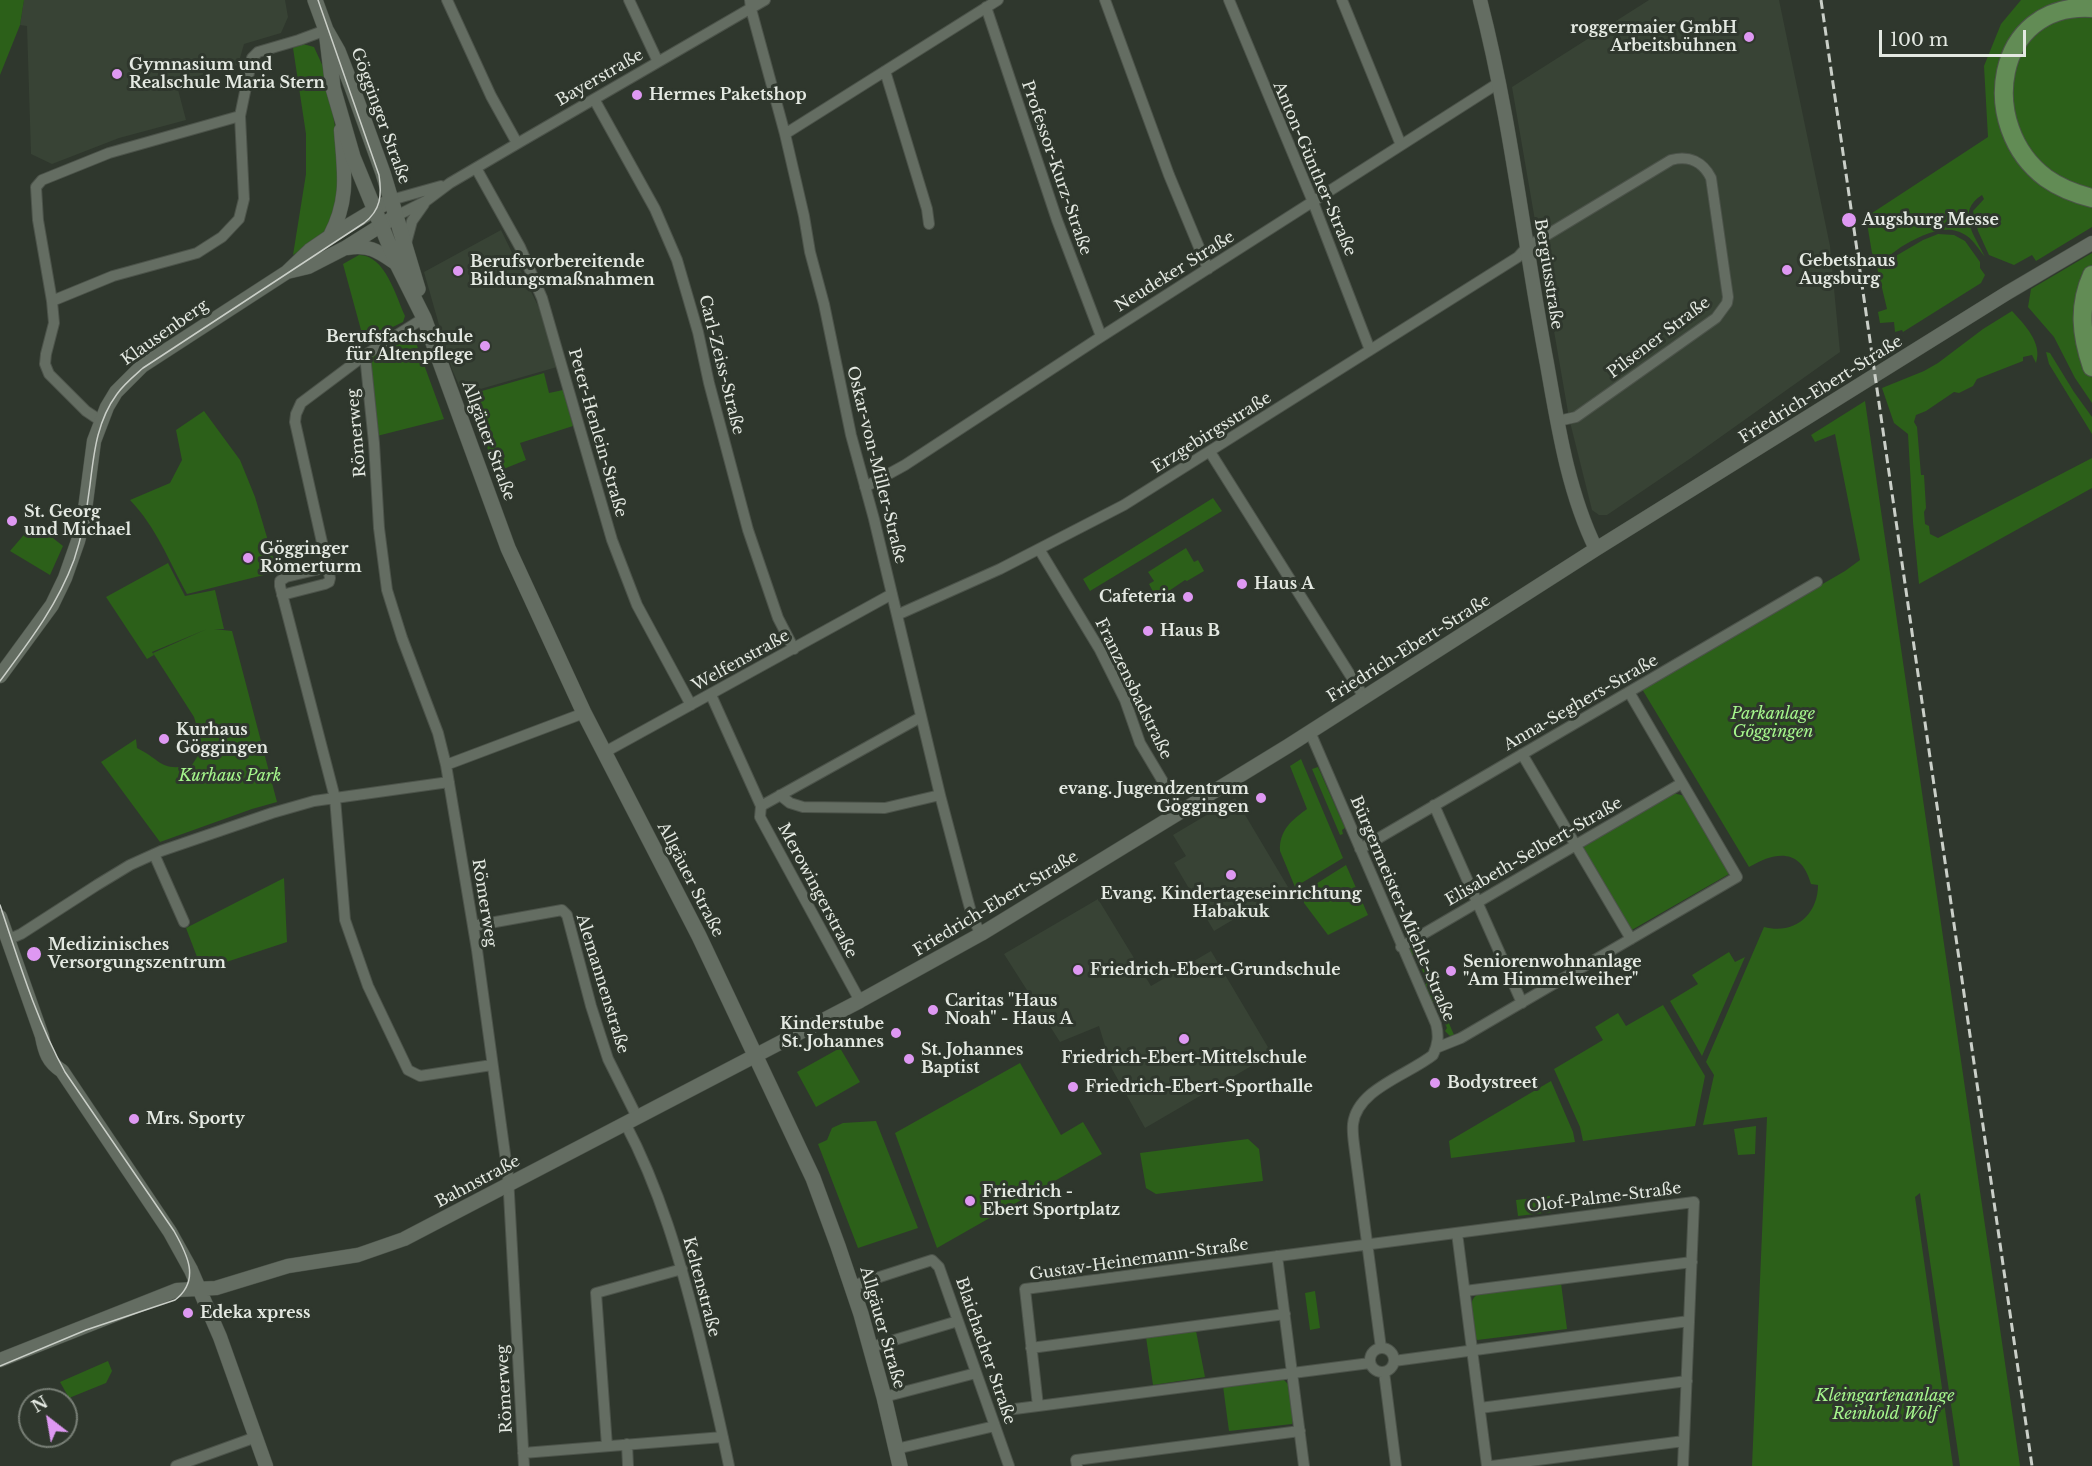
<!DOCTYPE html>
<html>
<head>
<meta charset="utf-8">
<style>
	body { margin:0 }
	#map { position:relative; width:2092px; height:1466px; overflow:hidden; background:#2f372d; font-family:"Libre Baskerville",serif }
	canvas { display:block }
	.north { position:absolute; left:18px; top:1388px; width:60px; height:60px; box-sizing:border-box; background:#2f372d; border:2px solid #777e75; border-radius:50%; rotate:329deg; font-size:16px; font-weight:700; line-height:24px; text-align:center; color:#e4e9e2 }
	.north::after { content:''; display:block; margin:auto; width:21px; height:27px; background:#de98f2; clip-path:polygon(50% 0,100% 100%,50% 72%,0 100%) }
	.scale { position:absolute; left:1879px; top:30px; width:147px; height:27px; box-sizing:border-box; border:3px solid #e4e9e2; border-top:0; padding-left:8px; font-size:18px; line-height:21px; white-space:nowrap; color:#e4e9e2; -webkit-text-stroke:4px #2f372d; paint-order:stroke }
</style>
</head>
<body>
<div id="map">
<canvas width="2092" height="1466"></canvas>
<div class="north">N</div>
<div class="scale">100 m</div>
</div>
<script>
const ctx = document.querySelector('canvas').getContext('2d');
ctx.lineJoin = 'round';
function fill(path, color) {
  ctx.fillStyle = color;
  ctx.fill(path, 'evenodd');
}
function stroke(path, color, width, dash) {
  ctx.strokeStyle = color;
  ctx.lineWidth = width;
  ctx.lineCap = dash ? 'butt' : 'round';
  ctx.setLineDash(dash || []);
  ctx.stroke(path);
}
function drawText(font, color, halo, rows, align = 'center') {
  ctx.font = font + ' "Libre Baskerville",serif';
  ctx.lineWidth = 6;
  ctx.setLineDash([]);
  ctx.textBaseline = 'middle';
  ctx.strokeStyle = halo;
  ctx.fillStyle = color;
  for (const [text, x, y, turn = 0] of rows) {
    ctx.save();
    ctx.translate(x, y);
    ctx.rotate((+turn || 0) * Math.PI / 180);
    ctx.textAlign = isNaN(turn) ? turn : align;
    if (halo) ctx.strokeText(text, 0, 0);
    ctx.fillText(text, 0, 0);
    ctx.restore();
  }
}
const built = new Path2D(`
	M24 0H285L288 17 281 33 244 44 238 65 176 82 186 120 119 138 52 164 31 154 27 26 20 25Z
	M1649 0H1779L1830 246 1840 352 1691 458 1607 515H1599L1592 510 1569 418 1512 87Z
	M501 230 539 308 557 367 463 394 451 367 424 272Z
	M1235 798 1288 887 1214 931 1174 863 1186 856 1173 835Z
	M1098 899 1151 986 1211 951 1272 1054 1145 1128 1112 1069 1099 1026 1060 1042 1004 954Z`);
const green = new Path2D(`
	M0 0H24L20 25 0 75Z
	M2021 0H2092V227L2036 261 2032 255 2014 265 1989 255 1978 231 1973 211 1984 199 1982 195C1955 212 1975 236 1985 257 1980 251 1974 241 1967 236 1946 221 1920 236 1901 247 1893 253 1886 259 1876 258L1872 253 1866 217 1988 137 1984 66 2001 24Z
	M303 44 314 47 325 71 340 154 341 186 329 228 314 242 293 255 306 174V134L293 48Z
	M1938 234 1954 235 1965 241 1980 262V268L1985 275 1981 283 1903 332 1902 330 1895 332 1894 322 1880 323 1878 312 1887 309 1877 267 1923 240Z
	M2092 253V403L2075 378 2054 337 2028 307 2031 289Z
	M359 255C385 255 396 296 405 316L403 322 364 341 343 264Z
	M2012 311C2024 324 2043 343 2036 363L2032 355 2023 357V361L1977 379 1973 386 1959 393 1954 392 1926 411 1916 415 1914 422 1917 427 1921 475H1924L1926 508 1924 512 1925 524 1929 526 1930 534 1938 538 2092 458V488L1919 584 1913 522 1908 434 1894 423 1882 388 1924 371 1938 363 1983 329Z
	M412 332 444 419 377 436 370 357Z
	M2046 352 2050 353 2074 392 2092 417V434L2049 364Z
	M544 373 549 393 563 390 573 426 520 443 526 460 496 472 468 395Z
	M1865 401 2020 1466H1960L1920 1193 1915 1197 1953 1466H1752L1767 1117 1703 1125 1714 1075 1706 1062 1764 927C1794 935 1818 915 1818 885L1811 884C1801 848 1776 851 1749 867L1642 689 1845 571 1860 560 1835 434 1815 442 1811 435Z
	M204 411 240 460 255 497 274 561 268 574 187 594C169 561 156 527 130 500L170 483 182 460 176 430Z
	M1213 498 1222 511 1090 591 1083 579Z
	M34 523 63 546 50 575 10 551Z
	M1186 548 1194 562 1198 560 1204 571 1187 581 1185 580 1157 599 1149 584 1154 581 1148 572Z
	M168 563 185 596 215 590 224 629H214L232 631 277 802 252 809 160 842 101 762 136 739 137 748C163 761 160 772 192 765L203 748 194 717 153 653 207 629 152 652 154 655 147 659 106 597Z
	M1301 759 1343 858 1295 887 1280 851C1279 830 1292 820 1307 809L1290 766Z
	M1318 767 1345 828 1342 830 1343 834 1340 835 1312 769Z
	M1673 793 1685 796 1728 867 1729 874 1630 931 1582 848Z
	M1346 865 1368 915 1328 935 1304 903 1303 892Z
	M284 878 287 942 202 970 186 928Z
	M1415 944 1454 1035 1450 1036 1445 1031 1447 1028 1435 1002H1432L1425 985 1427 982 1416 955 1412 956 1409 949Z
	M1729 952 1735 962 1745 957 1702 1056 1670 1001 1698 984 1692 975Z
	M1663 1005 1705 1076 1695 1126 1583 1141 1580 1127 1554 1069 1603 1040 1595 1027 1618 1013 1626 1026Z
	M840 1048 860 1082 816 1107 797 1072Z
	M1020 1063 1061 1135 1083 1122 1102 1154 937 1248 895 1133Z
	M1551 1081 1573 1132 1575 1142 1451 1158 1449 1141Z
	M876 1121 918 1228 858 1248 818 1144 827 1140 832 1128 843 1123Z
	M1756 1126 1755 1154 1738 1155 1734 1129Z
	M1248 1139 1259 1149 1263 1181 1156 1194 1146 1188 1140 1153Z
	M1550 1196 1552 1212 1518 1216 1516 1200Z
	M1561 1283 1567 1329 1477 1340 1475 1336C1473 1323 1465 1302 1478 1294Z
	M1315 1291 1320 1328 1310 1330 1305 1293Z
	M1196 1331 1205 1377 1153 1385 1146 1337Z
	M108 1361 112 1371 106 1383 69 1398 60 1382Z
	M1283 1379 1289 1385 1294 1419 1292 1424 1229 1431 1223 1386Z`);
const minor = new Path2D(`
	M447 0 491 96 517 143
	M629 0 658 62
	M750 0 751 9 785 134 804 216 810 252 824 304 851 435 874 519 940 795 968 901 973 919 981 934
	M1105 0 1169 175 1208 269
	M1229 0 1313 202 1370 350
	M1342 0 1401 145
	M986 7 1057 220 1101 336
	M885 71 927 209 929 224
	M594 99 655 209 677 260 698 332 709 383 748 530 778 618 794 649
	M785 134 998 0
	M476 168 520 247 542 298 612 540 637 605 691 705
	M391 200 441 186
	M396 216 426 201 450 183 520 142 765 0
	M405 247 412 221 424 204
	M52 301 113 276 197 253 222 237 239 219 244 199 240 116 252 58 258 52 299 40 326 30
	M365 355 374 443 379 528 387 590 402 638 438 733 446 765 477 950 508 1176 524 1466
	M101 421 86 411 49 374 45 364 46 354 54 323 52 301 38 220 36 187 42 180 109 153 240 116
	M1210 452 1364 697
	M865 487 905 465 1096 340 1500 82
	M1039 549 1100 650 1125 700 1140 743 1181 812
	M328 567 286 577 280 581V586L335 798 345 920 368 986 408 1070 420 1076 492 1065
	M282 595 325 584 329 582 330 578 295 422 296 414 301 403 365 355 424 318
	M897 615 1000 569 1124 505 1518 257 1527 247 1671 160C1689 155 1703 162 1711 178L1728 297 1727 303 1716 318 1576 417 1558 421
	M711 695 761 806 760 817 860 1001
	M1310 732 1436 1024C1439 1036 1438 1044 1433 1055 1408 1075 1357 1089 1353 1124 1352 1133 1354 1143 1355 1152L1381 1348
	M605 752 892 594
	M1522 754 1631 939
	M446 765 584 713
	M780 795 790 803 803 807 885 808 940 795
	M1434 805 1522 1003
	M761 806 921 717
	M1360 849 1817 582
	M154 854 184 922
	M473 926 562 910 567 915 591 1006 608 1059 637 1117
	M7 940 21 934 97 885 130 865 161 851 272 813 314 801 449 782
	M1401 947 1682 783
	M1436 1048 1461 1038 1737 877 1629 692
	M625 1123C660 1189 680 1260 698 1331 709 1376 720 1421 729 1466
	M1457 1233 1487 1466
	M1277 1256 1304 1466
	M852 1286 932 1260 939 1267 1009 1466
	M1465 1291 1692 1262
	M871 1347 958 1321
	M1370 1360a12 12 0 1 1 24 0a12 12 0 1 1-24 0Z
	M1031 1348 1285 1314
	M1394 1361 1689 1321
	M1370 1363 1038 1406 1025 1289 1694 1202 1683 1466
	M1384 1372 1396 1466
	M884 1397 976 1373
	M1480 1408 1687 1381
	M1007 1410 1038 1406
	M627 1444 628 1466
	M607 1446 596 1293 682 1269
	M896 1449 995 1426
	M523 1453 723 1437
	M176 1466 256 1437
	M1077 1466 1076 1460 1300 1431
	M1492 1466 1684 1441`);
const tertiary = new Path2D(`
	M1480 0C1511 120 1524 243 1547 364 1558 426 1568 492 1596 549
	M330 236C350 198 344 171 341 130
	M347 248C370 244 379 252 397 264
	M287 272 308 267 345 248 396 216
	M0 676 52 605 65 578 78 541 84 517 94 441 107 407 116 392 142 366 287 272 310 250 329 237 391 200
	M0 917 42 1036C45 1052 48 1062 62 1071L170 1232 191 1270 220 1337 266 1466
	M0 1360 177 1290 216 1288 288 1266 358 1255 404 1239 860 1001 981 934 1288 746 1596 549 2007 293 2092 243`);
const secondary = new Path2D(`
	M315 0 326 30 338 51 352 87 383 173 418 289
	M326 30 333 88 353 157 397 264 424 318 508 548 584 713 699 936 813 1178 838 1246 861 1314 884 1397 900 1466`);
const trunk = new Path2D(`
	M2092 8C1993 2 1977 127 2046 178 2060 188 2076 194 2092 198
	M2092 275C2078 306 2081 335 2092 367`);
const tram = new Path2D(`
	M0 681C29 642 57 606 74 560 82 536 87 510 90 485 94 452 97 421 117 394 124 384 134 376 143 368L364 223C381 210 382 195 379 175L318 0
	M0 905C19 962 36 1019 65 1072L174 1231C187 1254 201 1280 175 1300L86 1330 0 1366`);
const rail = new Path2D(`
	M1821 0 2032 1466`);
const markers = [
	[1749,37,6,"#de98f2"],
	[117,74,6,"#de98f2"],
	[637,95,6,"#de98f2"],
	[1849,220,8,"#de98f2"],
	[1787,270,6,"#de98f2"],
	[458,271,6,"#de98f2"],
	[485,346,6,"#de98f2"],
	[12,521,6,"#de98f2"],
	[248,558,6,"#de98f2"],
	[1242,584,6,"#de98f2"],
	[1188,597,6,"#de98f2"],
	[1148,631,6,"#de98f2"],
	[164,739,6,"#de98f2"],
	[1261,798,6,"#de98f2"],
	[1231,875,6,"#de98f2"],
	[34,954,8,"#de98f2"],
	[1078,970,6,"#de98f2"],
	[1451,971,6,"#de98f2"],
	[933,1010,6,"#de98f2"],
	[896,1033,6,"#de98f2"],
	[1184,1039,6,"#de98f2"],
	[909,1059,6,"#de98f2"],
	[1435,1083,6,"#de98f2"],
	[1073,1087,6,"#de98f2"],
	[134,1119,6,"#de98f2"],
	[970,1201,6,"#de98f2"],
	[188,1313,6,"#de98f2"]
];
const poiNames = [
	["roggermaier GmbH",1737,28,"right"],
	["Arbeitsbühnen",1737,46,"right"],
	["Gymnasium und",129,65],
	["Realschule Maria Stern",129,83],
	["Hermes Paketshop",649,95],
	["Augsburg Messe",1862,220],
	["Gebetshaus",1799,261],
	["Augsburg",1799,279],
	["Berufsvorbereitende",470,262],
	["Bildungsmaßnahmen",470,280],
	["Berufsfachschule",473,337,"right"],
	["für Altenpflege",473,355,"right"],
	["St. Georg",24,512],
	["und Michael",24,530],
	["Gögginger",260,549],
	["Römerturm",260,567],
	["Haus A",1254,584],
	["Cafeteria",1176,597,"right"],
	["Haus B",1160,631],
	["Kurhaus",176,730],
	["Göggingen",176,748],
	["evang. Jugendzentrum",1249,789,"right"],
	["Göggingen",1249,807,"right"],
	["Evang. Kindertageseinrichtung",1231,894,"center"],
	["Habakuk",1231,912,"center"],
	["Medizinisches",48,945],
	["Versorgungszentrum",48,963],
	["Seniorenwohnanlage",1463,962],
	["\"Am Himmelweiher\"",1463,980],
	["Friedrich-Ebert-Grundschule",1090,970],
	["Caritas \"Haus",945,1001],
	["Noah\" - Haus A",945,1019],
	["Kinderstube",884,1024,"right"],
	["St. Johannes",884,1042,"right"],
	["St. Johannes",921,1050],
	["Baptist",921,1068],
	["Friedrich-Ebert-Mittelschule",1184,1058,"center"],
	["Bodystreet",1447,1083],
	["Friedrich-Ebert-Sporthalle",1085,1087],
	["Mrs. Sporty",146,1119],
	["Friedrich -",982,1192],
	["Ebert Sportplatz",982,1210],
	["Edeka xpress",200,1313]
];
const streetNames = [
	["Bayerstraße",600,78,-30],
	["Gögginger Straße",380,116,70],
	["Professor-Kurz-Straße",1056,168,71],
	["Anton-Günther-Straße",1314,169,67],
	["Neudeker Straße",1175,272,-32],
	["Bergiusstraße",1548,274,81],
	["Klausenberg",165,333,-35],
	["Pilsener Straße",1659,338,-37],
	["Carl-Zeiss-Straße",721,365,76],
	["Friedrich-Ebert-Straße",1821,390,-32],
	["Römerweg",357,433,-95],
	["Peter-Henlein-Straße",597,433,74],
	["Erzgebirgsstraße",1212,433,-32],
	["Allgäuer Straße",488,441,70],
	["Oskar-von-Miller-Straße",876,465,76],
	["Friedrich-Ebert-Straße",1409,649,-32],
	["Welfenstraße",741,661,-29],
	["Franzensbadstraße",1133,689,64],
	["Anna-Seghers-Straße",1581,703,-30],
	["Elisabeth-Selbert-Straße",1534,852,-30],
	["Allgäuer Straße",690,880,63],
	["Merowingerstraße",817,891,62],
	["Römerweg",484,903,81],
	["Friedrich-Ebert-Straße",996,904,-31],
	["Bürgermeister-Miehle-Straße",1402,909,67],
	["Alemannenstraße",602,984,73],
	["Bahnstraße",478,1182,-28],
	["Olof-Palme-Straße",1604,1198,-7],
	["Gustav-Heinemann-Straße",1139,1260,-8],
	["Keltenstraße",701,1287,75],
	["Allgäuer Straße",882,1328,74],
	["Blaichacher Straße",985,1351,71],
	["Römerweg",505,1389,-93]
];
const parkNames = [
	["Parkanlage",1773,714],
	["Göggingen",1773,732],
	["Kurhaus Park",230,776],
	["Kleingartenanlage",1885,1396],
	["Reinhold Wolf",1885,1414]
];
fill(built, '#384335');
fill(green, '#2c6019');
stroke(minor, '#4c534a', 12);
stroke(tertiary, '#4c534a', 15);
stroke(secondary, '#4c534a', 16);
stroke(trunk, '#4c534a', 20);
stroke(minor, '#646d62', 10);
stroke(tertiary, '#646d62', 14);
stroke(secondary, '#646d62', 15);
stroke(trunk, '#628c55', 18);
stroke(tram, '#cacfc8', 1.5);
stroke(rail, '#cacfc8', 3, [9, 4.5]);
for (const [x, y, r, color] of markers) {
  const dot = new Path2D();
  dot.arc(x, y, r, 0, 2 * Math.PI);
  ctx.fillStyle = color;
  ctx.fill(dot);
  stroke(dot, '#2f372d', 2);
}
drawText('bold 16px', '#e4e9e2', '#2f372d', poiNames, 'left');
drawText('16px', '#e4e9e2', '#2f372d', streetNames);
drawText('italic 16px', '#a5f68c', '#2f372d', parkNames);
</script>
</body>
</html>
